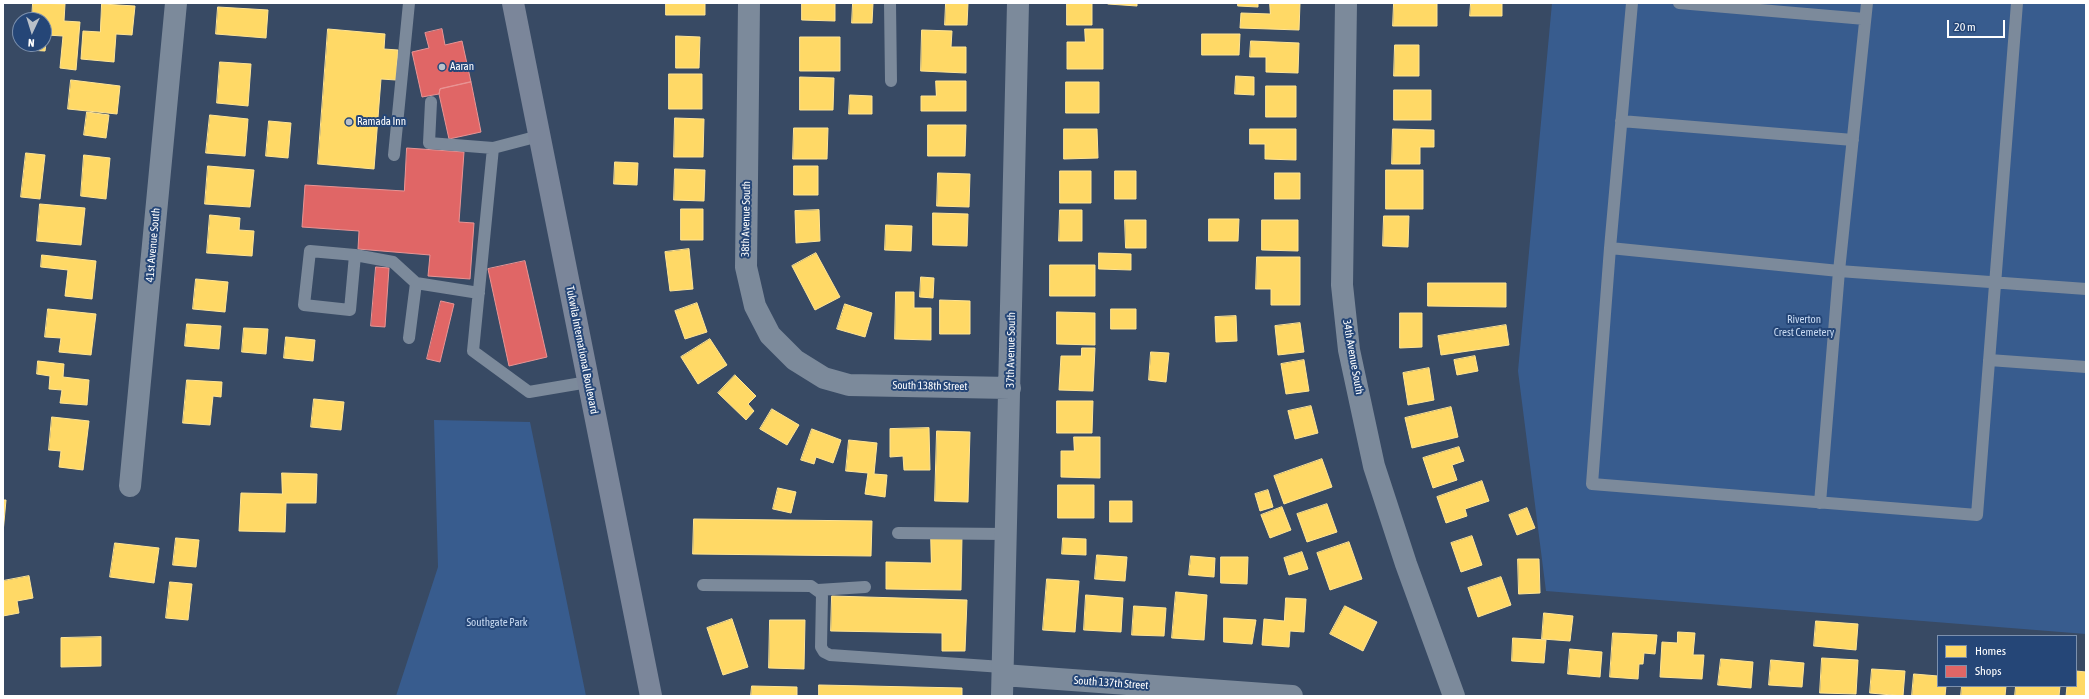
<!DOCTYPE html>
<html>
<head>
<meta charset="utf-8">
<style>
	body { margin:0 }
	#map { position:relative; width:2089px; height:699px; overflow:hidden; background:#384a64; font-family:"Asap Condensed",sans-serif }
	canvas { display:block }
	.frame { position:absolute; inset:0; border:4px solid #fff; pointer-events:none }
	.legend { position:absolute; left:1937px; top:635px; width:140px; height:52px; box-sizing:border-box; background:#254677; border:1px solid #7c90ad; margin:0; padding:5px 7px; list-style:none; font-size:12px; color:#fff }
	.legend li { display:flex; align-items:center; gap:8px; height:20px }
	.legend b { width:20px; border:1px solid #7c90ad }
	.north { position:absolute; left:12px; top:12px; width:40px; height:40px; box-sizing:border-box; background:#254677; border:1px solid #7c90ad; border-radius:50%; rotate:184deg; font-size:11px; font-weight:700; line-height:16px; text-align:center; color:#fff }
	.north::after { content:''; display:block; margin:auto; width:14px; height:18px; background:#b9c0c9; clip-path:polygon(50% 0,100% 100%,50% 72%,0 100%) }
	.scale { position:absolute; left:1947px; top:20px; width:58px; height:18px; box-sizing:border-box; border:2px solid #fff; border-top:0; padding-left:5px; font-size:12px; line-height:14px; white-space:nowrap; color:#fff; -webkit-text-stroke:3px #254677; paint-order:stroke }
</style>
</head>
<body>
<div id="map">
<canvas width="2089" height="699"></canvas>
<div class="frame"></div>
<ul class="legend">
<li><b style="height:11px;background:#ffd966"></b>Homes</li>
<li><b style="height:11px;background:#e06666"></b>Shops</li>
</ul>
<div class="north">N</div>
<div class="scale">20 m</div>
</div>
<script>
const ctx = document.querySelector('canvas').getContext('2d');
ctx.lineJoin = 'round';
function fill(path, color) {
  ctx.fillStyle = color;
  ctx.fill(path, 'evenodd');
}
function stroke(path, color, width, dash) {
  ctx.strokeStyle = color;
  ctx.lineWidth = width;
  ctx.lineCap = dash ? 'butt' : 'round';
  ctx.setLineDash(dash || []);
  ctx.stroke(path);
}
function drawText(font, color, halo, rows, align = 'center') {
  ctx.font = font + ' "Asap Condensed",sans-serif';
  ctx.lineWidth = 4;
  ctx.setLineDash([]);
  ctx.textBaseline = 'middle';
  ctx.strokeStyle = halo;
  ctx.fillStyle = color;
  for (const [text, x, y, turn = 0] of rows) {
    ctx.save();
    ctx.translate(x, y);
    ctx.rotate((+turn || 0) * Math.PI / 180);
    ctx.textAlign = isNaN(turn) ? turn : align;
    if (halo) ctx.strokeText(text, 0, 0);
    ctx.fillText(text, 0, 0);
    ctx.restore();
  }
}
const green = new Path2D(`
	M1552 3H2086V634L1546 591 1518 371Z
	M434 420 530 422 586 696H396L438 567Z`);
const homes = new Path2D(`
	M33 3 65 4 64 21 80 22 76 70 60 68 63 36 47 35 45 51 29 50 30 44H44V20H32Z
	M666 3H705V15H666Z
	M802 3H835V21L802 20Z
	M853 3H873L872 23H852Z
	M946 3H968L967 25H945Z
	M1067 3H1092V25H1067Z
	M1108 3H1137V6L1108 4Z
	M1238 3H1258V7L1238 6Z
	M1270 3H1300L1299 30 1240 28 1241 13 1270 14Z
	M1394 3H1437V26H1393Z
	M1471 3H1502V16H1470Z
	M102 4 135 6 132 35 116 34 114 62 81 59 83 31 100 32Z
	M218 7 268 10 266 38 216 34Z
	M328 29 385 34 384 49 398 50 396 80 381 79 374 169 318 164Z
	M1085 29H1103V69H1067V42H1085Z
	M922 30 952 31 951 47H966V73L921 71Z
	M1202 34H1240L1239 55H1202Z
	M676 36 700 37 699 68H676Z
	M800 37H840V71H800Z
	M1251 41 1299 43 1298 73 1266 72V57H1250Z
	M1395 45H1419V76H1394Z
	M220 62 251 64 248 106 217 103Z
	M669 74H702V109H669Z
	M1236 76 1254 77V95L1235 94Z
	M800 77 834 78 833 110H800Z
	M71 80 120 86 117 114 68 109Z
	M936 81H966V111H921V96H936Z
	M1066 82H1099V113H1066Z
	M1266 86H1296V117H1266Z
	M1394 90H1431V120H1394Z
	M850 95 872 96V114H849Z
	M87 112 109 115 106 138 84 135Z
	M210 115 248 119 245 156 206 153Z
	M675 118 704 119 703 157H674Z
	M269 121 291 123 288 158 266 156Z
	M928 125H966L965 156H928Z
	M794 128H828L827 159H793Z
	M1064 129H1097L1098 158 1064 159Z
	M1250 129H1296V160L1265 159V144H1250Z
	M1393 129 1434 130V147H1420V164H1392Z
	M26 153 45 155 40 199 21 197Z
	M84 155 110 158 106 199 81 196Z
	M615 162 638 163 637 185 614 184Z
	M208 166 254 170 250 207 205 204Z
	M794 166H818V195H794Z
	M675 169 705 170 704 201 674 200Z
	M1386 170H1423V209H1386Z
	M1060 171H1091V203H1060Z
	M1115 171H1136V199H1115Z
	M938 173 970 174 969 207 937 206Z
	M1275 173H1300V199H1275Z
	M40 204 85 208 81 245 37 241Z
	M681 209H703V240H681Z
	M819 210 820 241 796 243 795 211Z
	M1060 210H1082V241H1059Z
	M933 213 968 214 967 246 933 245Z
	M210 215 240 218 239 230 254 231 252 256 207 253Z
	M1384 216H1409L1408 247 1383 246Z
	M1209 219H1239L1238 241H1209Z
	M1125 220H1146V248H1126Z
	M1262 220H1298V251L1262 250Z
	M886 225 912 226 911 251 885 250Z
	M689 249 693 289 670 291 665 252Z
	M816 253 840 297 815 310 792 266Z
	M1099 253 1131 254V270L1099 269Z
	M42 255 96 261 92 299 65 296 68 270 41 267Z
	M1257 257H1300V305H1271V289H1256Z
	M1050 265H1095V296H1050Z
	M921 277 934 278 933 298 920 297Z
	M196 279 228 282 225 312 193 309Z
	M1428 283H1506V307L1428 306Z
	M896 292H914V308H931V340L895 339Z
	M940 300 970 301V334H940Z
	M697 303 707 332 685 339 675 311Z
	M845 304 872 313 865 337 837 329Z
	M48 309 96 314 91 355 59 352 61 338 45 337Z
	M1111 309H1136V329H1111Z
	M1057 312 1095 313V345L1057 344Z
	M1400 313H1422V347L1400 348Z
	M1236 316 1237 341 1216 342 1215 317Z
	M1300 323 1304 352 1278 355 1275 326Z
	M187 324 221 326 219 349 185 346Z
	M1506 325 1509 345 1441 355 1438 336Z
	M244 328 268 329 266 354 242 352Z
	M286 337 315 340 313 361 284 358Z
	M710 339 727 365 698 384 681 357Z
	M1082 348H1095L1093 391 1059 390 1061 356H1081Z
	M1151 352 1169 353 1166 382 1149 380Z
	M1475 356 1478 371 1457 375 1454 360Z
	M1304 360 1309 391 1286 394 1281 364Z
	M38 361 64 364 63 377 89 380 87 405 60 403 62 390 49 389 50 376 37 374Z
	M1429 368 1434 400 1408 405 1403 373Z
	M735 375 756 396 748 404 754 411 746 420 718 393Z
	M187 380 222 382 221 397 213 396 210 425 183 423Z
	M314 399 344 402 341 430 311 427Z
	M1057 401H1093L1092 433H1057Z
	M1311 406 1318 433 1295 439 1288 411Z
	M1451 407 1458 437 1412 448 1405 418Z
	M772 409 799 425 787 445 760 429Z
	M52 417 89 421 83 470 59 467 61 451 49 450Z
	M929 428 930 470H904L903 456 890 457V429Z
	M812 429 841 440 833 463 816 457 814 464 801 460Z
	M937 431 970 432 968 502 935 501Z
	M1074 437H1100V478L1061 477V451H1074Z
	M849 440 877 443 874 474 887 475 885 497 865 494 868 473 846 471Z
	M1459 447 1464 461 1452 465 1457 480 1433 488 1423 458Z
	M1322 459 1332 487 1284 504 1274 476Z
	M282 473 317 474 316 503H286L285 532 239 531 241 493 282 494Z
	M1482 481 1489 501 1465 509 1467 516 1446 523 1437 497Z
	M1058 485H1094V518H1058Z
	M778 488 796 492 791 513 773 509Z
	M1268 490 1273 507 1260 511 1255 494Z
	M3 500H6L3 533Z
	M1110 501H1132V522H1110Z
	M1327 504 1337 532 1307 542 1297 514Z
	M1282 507 1291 530 1270 538 1261 515Z
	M1527 508 1535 528 1517 535 1509 515Z
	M694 519 872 521 871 556 693 554Z
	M931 536H962L961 590 886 589V562L931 563Z
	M1472 536 1482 565 1461 572 1451 543Z
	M176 538 199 540 196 567 173 565Z
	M1063 538 1086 539V555L1062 554Z
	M1349 542 1362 579 1330 590 1317 553Z
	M115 543 159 548 154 583 110 577Z
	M1302 552 1308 569 1289 575 1284 558Z
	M1097 555 1127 557 1125 581 1095 579Z
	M1191 556 1215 558 1214 577 1189 575Z
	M1221 557H1248L1247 584 1221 583Z
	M1518 559H1539L1540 593 1519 594Z
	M29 576 33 598 17 601 19 613 3 616V581Z
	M1501 577 1511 605 1478 617 1468 588Z
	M1047 579 1079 581 1075 632 1043 630Z
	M170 582 192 584 188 620 166 618Z
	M1176 592 1207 595 1204 640 1172 638Z
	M1086 595 1123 598 1121 632 1084 630Z
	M832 596 967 600 965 651H942V633L831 631Z
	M1286 598 1306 599 1304 632 1290 631 1289 647 1262 645 1264 619 1284 621Z
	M1134 606 1166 608 1164 636 1132 635Z
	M1345 606 1377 622 1363 651 1330 634Z
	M1544 613 1573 616 1570 641 1542 639Z
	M1224 618 1256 620 1252 644 1224 642Z
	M732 619 748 667 723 675 707 628Z
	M770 620H805L804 669 769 668Z
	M1816 621 1858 624 1856 650 1814 646Z
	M1678 632 1695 633 1693 655H1704L1702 679 1660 677 1662 642 1677 643Z
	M1613 633 1657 635 1655 654 1644 653 1643 664H1639L1638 679 1610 677Z
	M101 637V666L61 667V638Z
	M1513 638 1546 640 1544 663 1512 661Z
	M1570 649 1602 652 1600 677 1568 674Z
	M1822 658 1858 660 1856 694 1820 693Z
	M1721 659 1753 662 1751 688 1718 685Z
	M1771 660 1804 663 1802 687 1769 685Z
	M1872 669 1905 671 1903 696 1870 693Z
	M2076 671 2086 672V696H2066L2067 686H2076Z
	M1914 674 1938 676V686H1946L1945 696H1912Z
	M819 685 962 688V696H819Z
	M752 686 797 687V696H751Z
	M1962 686H2006L2005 696H1961Z
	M2016 686H2060L2059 696H2015Z`);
const shops = new Path2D(`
	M442 29 445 45 462 41 471 82 440 89 439 94 422 97 412 52 429 48 425 33Z
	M471 82 481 132 449 139 439 94 440 89Z
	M407 148 464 152 459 222 474 223 470 279 428 276 430 255 358 249 359 231 302 227 305 185 404 191Z
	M525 261 547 357 509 366 488 269Z
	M376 267 389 268 385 327 371 326Z
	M441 301 454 304 440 362 427 359Z`);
const lane = new Path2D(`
	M890 3 891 81
	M1679 3 1865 19
	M2017 3 1977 515 1592 484 1610 248 1839 271 2086 289
	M431 102 429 143 493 148
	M1621 121 1853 140
	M539 136 493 148 473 351 529 392 588 382
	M394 155 409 3
	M1610 248 1632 3
	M355 255 350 310 304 305 310 251 355 255 393 262 416 283 479 293
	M409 338 416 283
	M1989 360 2086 367
	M1820 503 1839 271 1867 3
	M898 533 1006 534
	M703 585 811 586 822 594 821 647 824 652 830 655 1002 667
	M818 590 865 587`);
const street = new Path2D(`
	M749 3 746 267 755 306 770 335 795 360 824 378 849 385 1010 388
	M1346 3 1342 285 1349 350 1374 466 1406 564 1454 696
	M130 486 176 3
	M1003 675 1292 696
	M1002 696 1018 3`);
const primary = new Path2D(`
	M513 3 651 696`);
const markers = [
	[442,67,4,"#b9c0c9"],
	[349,122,4,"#b9c0c9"]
];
const poiNames = [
	["Aaran",450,67],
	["Ramada Inn",357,122]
];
const streetNames = [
	["38th Avenue South",746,219,-89],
	["41st Avenue South",153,245,-85],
	["Tukwila International Boulevard",582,350,79],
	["37th Avenue South",1011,350,-89],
	["34th Avenue South",1353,357,80],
	["South 138th Street",930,386,1],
	["South 137th Street",1111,683,4]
];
const parkNames = [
	["Riverton",1804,320],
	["Crest Cemetery",1804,333],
	["Southgate Park",497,623]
];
fill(green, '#385c8e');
fill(homes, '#ffd966');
stroke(homes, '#ffe494', 1);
fill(shops, '#e06666');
stroke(shops, '#e99494', 1);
stroke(lane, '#7c8a9b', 12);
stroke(street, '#7c8a9b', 22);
stroke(primary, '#7b869a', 22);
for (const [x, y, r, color] of markers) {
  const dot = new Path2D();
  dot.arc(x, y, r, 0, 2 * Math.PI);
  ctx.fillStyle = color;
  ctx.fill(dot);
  stroke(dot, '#254677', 1.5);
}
drawText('11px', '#fff', '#254677', poiNames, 'left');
drawText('11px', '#fff', '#254677', streetNames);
drawText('11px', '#c8daf2', '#254677', parkNames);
</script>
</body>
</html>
